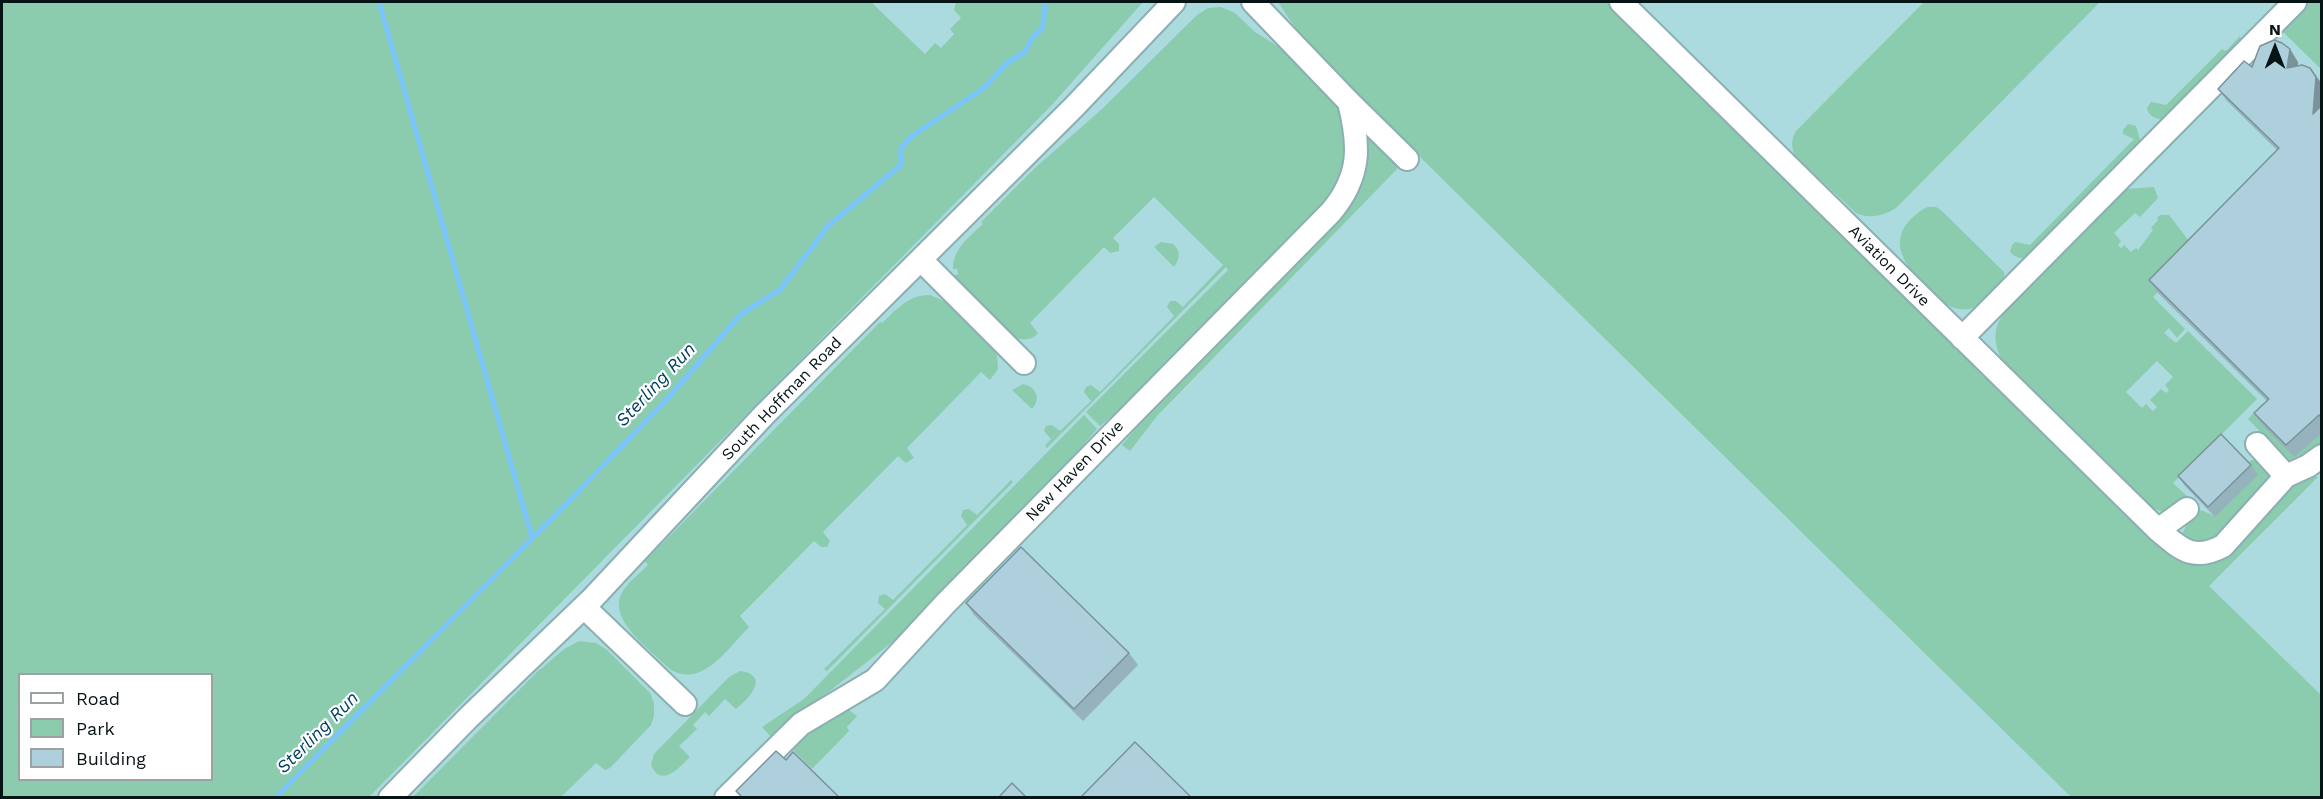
<!DOCTYPE html>
<html>
<head>
<meta charset="utf-8">
<style>
	body { margin:0 }
	#map { position:relative; width:2323px; height:799px; overflow:hidden; background:#c1e8eb; font-family:"Work Sans",sans-serif }
	canvas { display:block }
	.frame { position:absolute; inset:0; border:3px solid #071416; pointer-events:none }
	.legend { position:absolute; left:18px; top:673px; width:195px; height:108px; box-sizing:border-box; background:#fff; border:2px solid #9ca1a2; margin:0; padding:8px 10px; list-style:none; font-size:18px; color:#071416 }
	.legend li { display:flex; align-items:center; gap:12px; height:30px }
	.legend b { width:30px; border:2px solid #9ca1a2 }
	.north { position:absolute; left:2245px; top:18px; width:60px; height:60px; -webkit-text-stroke:4px #fff; paint-order:stroke; rotate:0deg; font-size:16px; font-weight:700; line-height:24px; text-align:center; color:#071416 }
	.north::after { content:''; display:block; margin:auto; width:21px; height:27px; background:#071416; clip-path:polygon(50% 0,100% 100%,50% 72%,0 100%) }
</style>
</head>
<body>
<div id="map">
<canvas width="2323" height="799"></canvas>
<div class="frame"></div>
<ul class="legend">
<li><b style="height:8px;background:#fff"></b>Road</li>
<li><b style="height:16px;background:#8bcbae"></b>Park</li>
<li><b style="height:16px;background:#aed0dc"></b>Building</li>
</ul>
<div class="north">N</div>
</div>
<script>
const ctx = document.querySelector('canvas').getContext('2d');
ctx.lineJoin = 'round';
function fill(path, color) {
  ctx.fillStyle = color;
  ctx.fill(path, 'evenodd');
}
function stroke(path, color, width, dash) {
  ctx.strokeStyle = color;
  ctx.lineWidth = width;
  ctx.lineCap = dash ? 'butt' : 'round';
  ctx.setLineDash(dash || []);
  ctx.stroke(path);
}
function drawText(font, color, halo, rows, align = 'center') {
  ctx.font = font + ' "Work Sans",sans-serif';
  ctx.lineWidth = 4.5;
  ctx.setLineDash([]);
  ctx.textBaseline = 'middle';
  ctx.strokeStyle = halo;
  ctx.fillStyle = color;
  for (const [text, x, y, turn = 0] of rows) {
    ctx.save();
    ctx.translate(x, y);
    ctx.rotate((+turn || 0) * Math.PI / 180);
    ctx.textAlign = isNaN(turn) ? turn : align;
    if (halo) ctx.strokeText(text, 0, 0);
    ctx.fillText(text, 0, 0);
    ctx.restore();
  }
}
const built = new Path2D(`
	M2 2H2321V797L2 798ZM20 674H212V780H20Z`);
const green = new Path2D(`
	M2 2H871L925 54 935 43 941 48 954 34 950 29 961 18 954 10 956 2H1143L1050 107 369 797 2 798ZM20 674H212V780H20Z
	M1278 2H1610L2166 547C2187 565 2198 572 2224 557L2298 482 2311 474 2318 477 2209 586 2321 695V797H2071L1420 157 1302 38Z
	M1924 2H2100L1896 208C1884 216 1869 219 1856 213L1795 156C1791 146 1791 140 1796 131Z
	M2309 2H2321V69L2282 31Z
	M1221 7 1235 13 1255 32 1290 54 1335 101 1348 138 1342 176 1331 197 1129 403 1100 426 1086 412 1228 270 1226 267 1047 448 1045 446 1051 439 1044 431 1046 426 1052 425 1060 431 1091 401 1084 392 1086 387 1091 385 1100 392 1174 316 1167 307 1170 301H1176L1183 307 1223 265 1154 197 1113 238 1119 244V251L1110 253 1104 247 1030 323 1038 333C1032 341 1023 340 1014 338L955 279 954 276 958 274 957 269H953C953 249 969 237 983 224L981 222 1036 167 1102 109 1197 15 1208 8Z
	M2240 36 2243 46 2164 120C2156 119 2148 116 2147 108L2151 102 2166 105 2222 49 2226 51Z
	M2128 124 2136 126 2141 143 2030 259C2021 259 2016 258 2010 252L2012 245 2015 242 2030 245 2134 139 2123 134V130Z
	M1364 134 1399 167 1157 416 1130 451 1122 445 1145 417 1322 238 1342 214 1367 151V139L1365 138Z
	M2154 187 2158 198 2140 217 2135 213 2114 233 2121 241 2118 245 2121 248 2124 245 2131 252 2136 248 2138 250 2153 230 2151 228 2158 220 2157 218 2160 215H2169L2190 242 2181 268 2153 297 2185 329 2177 338 2169 328 2164 333 2176 343 2188 331 2257 399 2173 483 2188 497C2177 508 2166 518 2151 506L2001 358C1993 341 1993 326 2006 311L2126 189ZM2157 361 2173 377 2165 385 2169 390 2166 393 2161 389 2150 400 2157 407 2153 411 2146 404 2142 408 2126 392Z
	M1928 207H1936L1941 210 2004 272 2005 282C1985 302 1972 320 1942 302 1922 281 1882 252 1909 221 1915 215 1920 210 1928 207Z
	M1161 242 1173 244C1181 251 1180 259 1174 267L1154 247Z
	M930 295 944 301 994 351 997 355 998 369 990 380 981 372 907 448 914 458 906 463 898 456 823 532 830 541 827 547H821L814 541 740 616 749 627C728 648 703 688 671 670 654 653 611 623 620 597 625 584 639 574 648 565L645 561 880 322 882 323C896 310 909 294 930 295Z
	M1023 384C1037 387 1041 399 1032 409L1012 390Z
	M2262 404 2268 409 2321 430V444L2309 456 2291 463 2248 419Z
	M1084 415 1097 429 1057 476 895 640 771 737 762 727 804 699Z
	M2257 458 2271 477 2214 542 2203 546 2181 537 2186 526 2201 510 2215 516 2248 462Z
	M1011 480 1013 482 827 671 824 669 885 609 878 603 879 596 885 594 893 600 967 525 961 516 963 510 969 509 977 515Z
	M579 641 596 643 607 650 650 693 654 703V716L651 725 610 768 605 770 596 763 561 797H413L540 669H541L564 649Z
	M740 671C771 675 749 699 736 709L725 699 709 716 705 712 693 725 697 729 679 746 689 756V758C678 769 661 788 651 765L654 754 729 677Z
	M842 710H849L857 716 847 727 849 731 812 769 791 748Z`);
const stream = new Path2D(`
	M379 2 532 537
	M275 798 571 499 670 396 741 314 780 290 828 226 901 165V148L912 136 984 88 1007 63 1025 52 1032 38 1043 27 1045 4 1047 2`);
const minor = new Path2D(`
	M1253 2 1349 102 1407 159
	M1621 2 2158 530C2181 549 2193 562 2223 546L2286 476 2308 466 2322 456
	M921 260 1024 363
	M1962 338 2295 2
	M2257 444 2286 476
	M2158 530 2187 509
	M584 607 685 704
	M390 798 469 717 592 599 764 415 1074 107 1174 2
	M726 798 801 724 875 680 945 604 1331 212C1361 176 1360 146 1349 102`);
const wall = new Path2D(`
	M2298 62V66L2310 68 2322 84V433L2294 457 2263 426 2254 413 2267 401 2157 292 2149 280 2277 150 2227 101 2218 89 2252 67Z
	M2251 465 2258 475 2215 517 2185 486 2178 476Z
	M966 603 1129 653 1138 665 1083 721 974 615Z`);
const shadedWall = new Path2D(`
	M2290 49 2298 62 2296 80 2287 68Z
	M2310 68 2322 84V122L2313 114Z`);
const building = new Path2D(`
	M2274 40 2282 43 2290 49 2287 68 2302 65 2310 68 2316 77 2313 114 2322 105V418L2319 415 2286 445 2254 413 2269 399 2149 280 2279 148 2218 89 2244 61 2252 67 2260 46Z
	M2221 434 2251 465 2208 507 2178 476Z
	M1021 547 1129 653 1074 709 966 603Z
	M1135 742 1192 798H1080Z
	M776 751 786 760 793 752 840 798H743L736 791Z
	M1012 783 1027 798H998Z`);
const streetNames = [
	["Aviation Drive",1889,266,45],
	["South Hoffman Road",782,399,-46],
	["New Haven Drive",1075,471,-46]
];
const waterNames = [
	["Sterling Run",656,385,-47],
	["Sterling Run",318,733,-45]
];
fill(built, '#acdbdf');
fill(green, '#8bcbae');
stroke(stream, '#7ac5fb', 5);
stroke(minor, '#8bafb2', 26);
stroke(minor, '#fff', 22);
fill(wall, '#96b3bd');
fill(shadedWall, '#7a929a');
fill(building, '#aed0dc');
stroke(building, '#7a929a', 1.5);
drawText('16px', '#071416', '#fff', streetNames);
drawText('italic 18px', '#024164', '#fff', waterNames);
</script>
</body>
</html>
